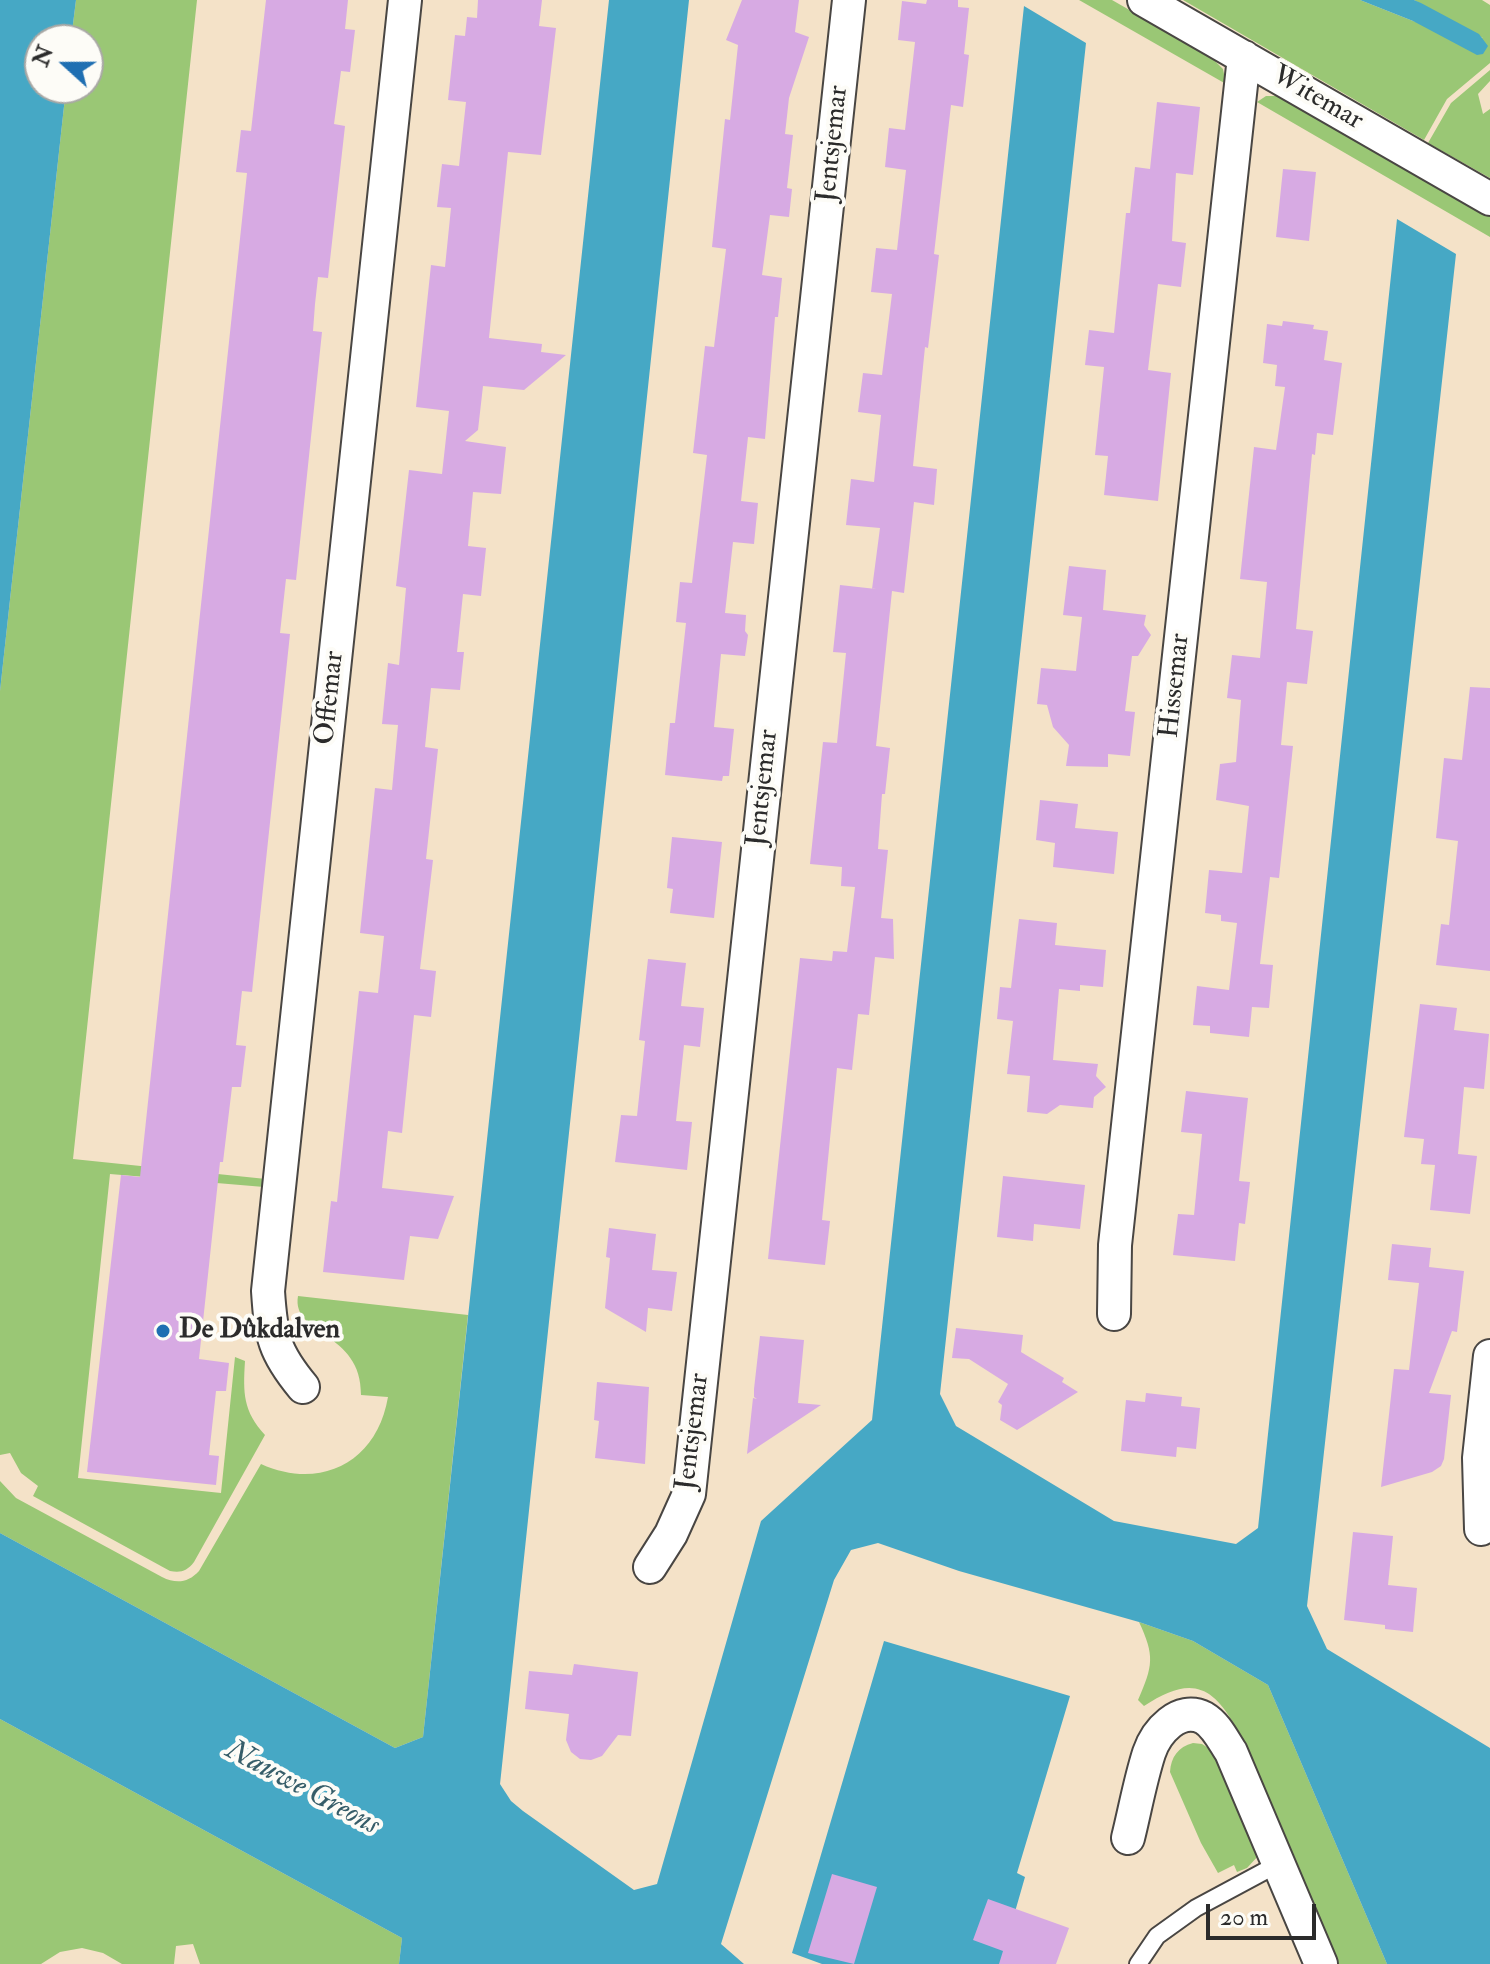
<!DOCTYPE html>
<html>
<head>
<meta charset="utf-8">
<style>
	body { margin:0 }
	#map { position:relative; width:1490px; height:1964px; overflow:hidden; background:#f4e2c8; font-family:"IM FELL Double Pica",serif }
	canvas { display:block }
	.north { position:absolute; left:24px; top:24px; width:80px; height:80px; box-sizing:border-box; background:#fdfcf7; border:2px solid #a9a8a5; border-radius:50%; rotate:291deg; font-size:22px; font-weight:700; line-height:32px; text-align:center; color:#2b2b2b }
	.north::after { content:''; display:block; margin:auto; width:28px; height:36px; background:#1f6fb2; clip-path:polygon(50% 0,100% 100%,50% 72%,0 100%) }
	.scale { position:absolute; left:1206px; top:1904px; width:110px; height:36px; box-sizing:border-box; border:4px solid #2b2b2b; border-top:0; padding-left:10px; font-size:24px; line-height:28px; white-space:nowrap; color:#2b2b2b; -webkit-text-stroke:6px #fdfcf7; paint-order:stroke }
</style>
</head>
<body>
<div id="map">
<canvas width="1490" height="1964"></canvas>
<div class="north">N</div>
<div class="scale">20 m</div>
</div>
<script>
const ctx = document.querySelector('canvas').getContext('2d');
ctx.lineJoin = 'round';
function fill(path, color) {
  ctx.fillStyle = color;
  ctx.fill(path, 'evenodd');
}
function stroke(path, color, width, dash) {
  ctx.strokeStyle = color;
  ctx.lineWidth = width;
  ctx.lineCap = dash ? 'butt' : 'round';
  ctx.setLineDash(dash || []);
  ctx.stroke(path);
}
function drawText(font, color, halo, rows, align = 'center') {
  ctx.font = font + ' "IM FELL Double Pica",serif';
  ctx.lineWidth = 8;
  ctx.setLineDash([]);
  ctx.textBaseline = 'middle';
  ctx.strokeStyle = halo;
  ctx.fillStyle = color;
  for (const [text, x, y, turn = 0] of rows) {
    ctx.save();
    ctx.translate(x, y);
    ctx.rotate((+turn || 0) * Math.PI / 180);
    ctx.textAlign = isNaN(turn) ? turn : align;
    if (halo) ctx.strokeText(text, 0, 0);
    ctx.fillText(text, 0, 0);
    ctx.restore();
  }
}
const green = new Path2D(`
	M76 0H197L73 1159 266 1179 264 1187 110 1174 78 1478 221 1493 235 1357 245 1361C243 1393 243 1411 265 1435L194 1562C187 1571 181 1573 170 1571L33 1496 38 1486 21 1473 10 1453 0 1455V691L66 88H88V40H71Z
	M1079 0H1112L1210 56 1223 69 1226 84Z
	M1183 0H1360L1413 21 1483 38 1414 0H1482L1490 5V63L1447 99 1424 140Z
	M1490 70V81L1478 94 1483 114 1490 109V178L1428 143 1451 103Z
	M1266 96H1277L1287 100 1490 216V237L1257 102Z
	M298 1296 468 1315 423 1737 395 1748 0 1533V1481L16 1498 162 1577C176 1584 188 1583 199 1571L261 1464C321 1491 377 1462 388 1397L361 1395C362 1331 291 1336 298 1296Z
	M1139 1622 1193 1641 1268 1685 1387 1964H1337L1234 1724C1209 1680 1185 1679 1144 1706L1138 1700C1153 1666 1155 1656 1139 1622Z
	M0 1719 402 1938 399 1964H200L193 1944 176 1946 174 1964H122L103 1953 82 1948 60 1952 41 1964H0Z
	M1193 1743 1202 1744 1216 1753 1259 1855 1247 1868 1237 1872 1234 1865 1218 1873 1201 1843 1170 1772C1171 1757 1178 1747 1193 1743Z`);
const water = new Path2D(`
	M0 0H76L71 40H40V88H66L0 691Z
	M609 0H689L500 1784 511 1801 523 1811 634 1890 657 1884 761 1521 872 1420 1024 6 1086 43 940 1394 956 1426 1114 1521 1236 1544 1258 1528 1397 219 1456 254 1307 1606 1327 1649 1490 1748V1964H1387L1268 1685 1193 1641 1139 1622 959 1571 878 1543 851 1550 834 1580 721 1944 744 1964H399L402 1938 0 1719V1533L395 1748 423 1737Z
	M1360 0H1414L1421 3 1479 34 1488 46 1483 54 1477 55 1413 21Z
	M884 1641 1070 1696 1017 1873 1025 1877 1000 1964H822L792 1953Z`);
const building = new Path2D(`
	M266 0H348L345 29 355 30 350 72 341 71 334 124 345 126 328 278 318 277 315 304 313 331 322 332 296 580 286 579 280 633 290 634 252 992 242 991 236 1045 246 1046 241 1087H232L223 1162H220L199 1359 229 1363 226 1391H216L209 1455 219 1456 216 1485 87 1472 121 1175 140 1177 247 173 236 172 241 130 251 131Z
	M478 0H542L539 26 556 28 541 155 508 152 489 338 542 344 541 352 566 355 524 390 483 386 478 430 465 441 506 447 501 494 473 492 468 546 486 548 481 596 463 594 457 652H464L460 690 431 688 425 747 438 749 426 859 433 860 420 969 436 971 431 1017 414 1015 402 1133 388 1131 382 1188 454 1196 438 1239 410 1236 404 1280 323 1272 331 1201 337 1202 359 991 378 993 384 936 360 933 375 788 392 790 398 725 382 724 388 663 399 665 406 588 396 586 409 470 442 474 449 411 416 407 431 265 445 267 451 208 437 207 442 164 459 166 466 102 448 100 455 35 465 36 467 17 477 18Z
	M742 0H799L795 32 809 37 789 98 785 134 793 135 787 188 792 189 789 217 770 215 762 275 782 278 778 317H775L765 439 748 437 741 501 758 503 754 544 733 542 725 613 746 615 745 631 748 635 745 656 721 654 714 727 734 729 729 776H723L722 781 665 775 670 723H675L686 623 676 622 680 582 692 583 707 455 693 453 705 346 714 347 726 249 712 247 725 119 730 120 738 45 726 40Z
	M927 0H958V7L969 8 964 54 969 55 963 107 951 105 934 254 939 255 928 348 925 347 913 466 937 469 934 505 914 502 904 593 892 591 876 746 890 748 885 794H882L878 849 888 850 881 918 893 919 894 959 875 957 869 1015 858 1014 852 1070 837 1068 822 1220 830 1221 825 1265 768 1259 800 958 832 961 833 951 847 952 855 887 841 886 842 867 810 864 823 742 837 743 846 653 833 652 840 585 876 589H872L880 528 846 525 851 479 874 482 881 415 858 412 863 373 882 375 892 294 871 292 876 248 897 250 906 170 885 167 889 128 905 130 915 42 898 40 902 1 926 4Z
	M1157 102 1200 107 1193 175 1176 173 1172 241 1186 243 1181 287 1158 284 1148 370 1171 373 1158 501 1104 495 1108 456 1095 455 1104 367 1085 365 1089 330 1114 333 1126 213H1130L1135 167 1150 169Z
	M1283 169 1316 172 1309 241 1276 237Z
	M1283 321 1314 325 1313 329 1328 331 1324 360 1342 363 1333 435 1317 433 1315 455 1312 454 1296 629 1313 631 1307 684 1287 682 1281 745 1293 746 1279 878 1270 877 1260 964 1273 965 1269 1008 1252 1007 1249 1037 1210 1033V1026L1193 1025 1197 986 1229 990 1237 923 1221 921V915L1205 913 1209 870 1242 873 1249 806 1216 800 1220 764 1236 762 1241 700 1227 698 1232 655 1260 658 1267 582 1240 579 1254 447 1276 450 1285 387 1275 386 1277 365 1263 363 1267 324 1282 326Z
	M1069 566 1106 570 1103 610 1146 615 1144 625 1151 635 1138 656H1132L1125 711 1135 712 1130 756 1108 754V767L1066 766 1069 745 1053 727 1047 705 1037 704 1041 668 1076 671 1082 617 1063 615Z
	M1470 687 1490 688V971L1436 965 1441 924 1449 925 1458 841 1436 838 1444 758 1462 760Z
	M1040 800 1078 804 1075 828 1118 832 1114 874 1053 867 1055 843 1036 840Z
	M672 837 722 842 714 918 670 913 673 889 667 888Z
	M1019 919 1057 923 1055 945 1106 950 1103 987 1080 985V991L1059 989 1053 1060 1098 1064 1096 1076 1106 1087 1094 1097 1093 1108 1060 1105 1047 1114 1027 1112 1030 1076 1007 1074 1013 1021 997 1019 1000 987 1011 988Z
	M648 959 686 963 681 1006 704 1008 700 1047 684 1045 676 1121 692 1122 687 1170 615 1162 621 1115 637 1116 645 1041 639 1040Z
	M1420 1004 1457 1008 1454 1030 1489 1034 1484 1089 1464 1087 1458 1154 1477 1156 1470 1214 1430 1210 1435 1165 1421 1164 1424 1139 1404 1137Z
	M1186 1091 1248 1098 1239 1181 1250 1182 1245 1224 1239 1223 1235 1261 1173 1255 1178 1214 1194 1215 1202 1134 1181 1132Z
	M1003 1176 1085 1185 1080 1229 1034 1224 1033 1241 997 1237Z
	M609 1228 656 1234 652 1270 677 1272 672 1311 648 1308 646 1332 605 1308 610 1258 606 1257Z
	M1392 1244 1431 1248 1429 1267 1464 1271 1457 1332 1452 1331 1429 1393 1451 1395 1444 1459 1441 1466 1432 1472 1381 1487 1394 1369 1409 1370 1419 1283 1388 1280Z
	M956 1328 1023 1335 1021 1352 1064 1378 1062 1382 1078 1392 1017 1430 1000 1420 1002 1405 998 1402 1008 1384 969 1359 952 1358Z
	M760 1336 804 1340 798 1403 821 1405 747 1454 753 1398 757 1399 754 1397V1389Z
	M597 1382 649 1387 645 1464 595 1458 599 1421 594 1420Z
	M1146 1393 1182 1397 1181 1406 1200 1408 1196 1449 1177 1447 1176 1457 1121 1451 1126 1400 1145 1402Z
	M1353 1532 1393 1536 1388 1585 1417 1588 1413 1632 1385 1629V1625L1344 1620Z
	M574 1664 638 1672 631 1736 618 1735 602 1756 591 1760 580 1759 571 1752 566 1740 569 1714 525 1709 529 1671 572 1675Z
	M832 1874 877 1887 854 1964 808 1953Z
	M988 1899 1069 1928 1056 1964H999L1003 1951 973 1940Z`);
const lane = new Path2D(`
	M1138 1964 1157 1936 1196 1908 1278 1864`);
const street = new Path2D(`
	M1144 0 1490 199
	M1114 1314 1115 1245 1244 57
	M303 1387C274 1352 271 1337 268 1291L405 0
	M1481 1529 1479 1458 1490 1356
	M650 1567 671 1534 689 1494 849 0
	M1128 1838C1135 1810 1140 1781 1149 1753 1156 1732 1179 1705 1204 1718 1216 1725 1223 1740 1231 1752L1321 1964`);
const markers = [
	[163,1331,8,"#1f6fb2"]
];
const streetNames = [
	["Witemar",1317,99,30],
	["Jentsjemar",834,144,-84],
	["Hissemar",1176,686,-84],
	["Offemar",331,698,-84],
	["Jentsjemar",764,788,-84],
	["Jentsjemar",694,1432,-83]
];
const poiNames = [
	["De Dûkdalven",179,1331]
];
const waterNames = [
	["Nauwe Greons",302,1789,28]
];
fill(green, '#9ac775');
fill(water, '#46a8c5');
fill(building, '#d7aae3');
stroke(lane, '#494643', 20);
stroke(street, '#494643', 36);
stroke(lane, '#fff', 16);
stroke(street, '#fff', 32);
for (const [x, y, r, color] of markers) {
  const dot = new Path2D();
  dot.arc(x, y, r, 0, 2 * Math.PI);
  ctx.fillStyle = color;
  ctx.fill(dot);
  stroke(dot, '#fdfcf7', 3);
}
drawText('28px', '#2b2b2b', '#fdfcf7', streetNames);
drawText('bold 28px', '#2b2b2b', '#fdfcf7', poiNames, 'left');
drawText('italic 30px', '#365d69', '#fdfcf7', waterNames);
</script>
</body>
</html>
